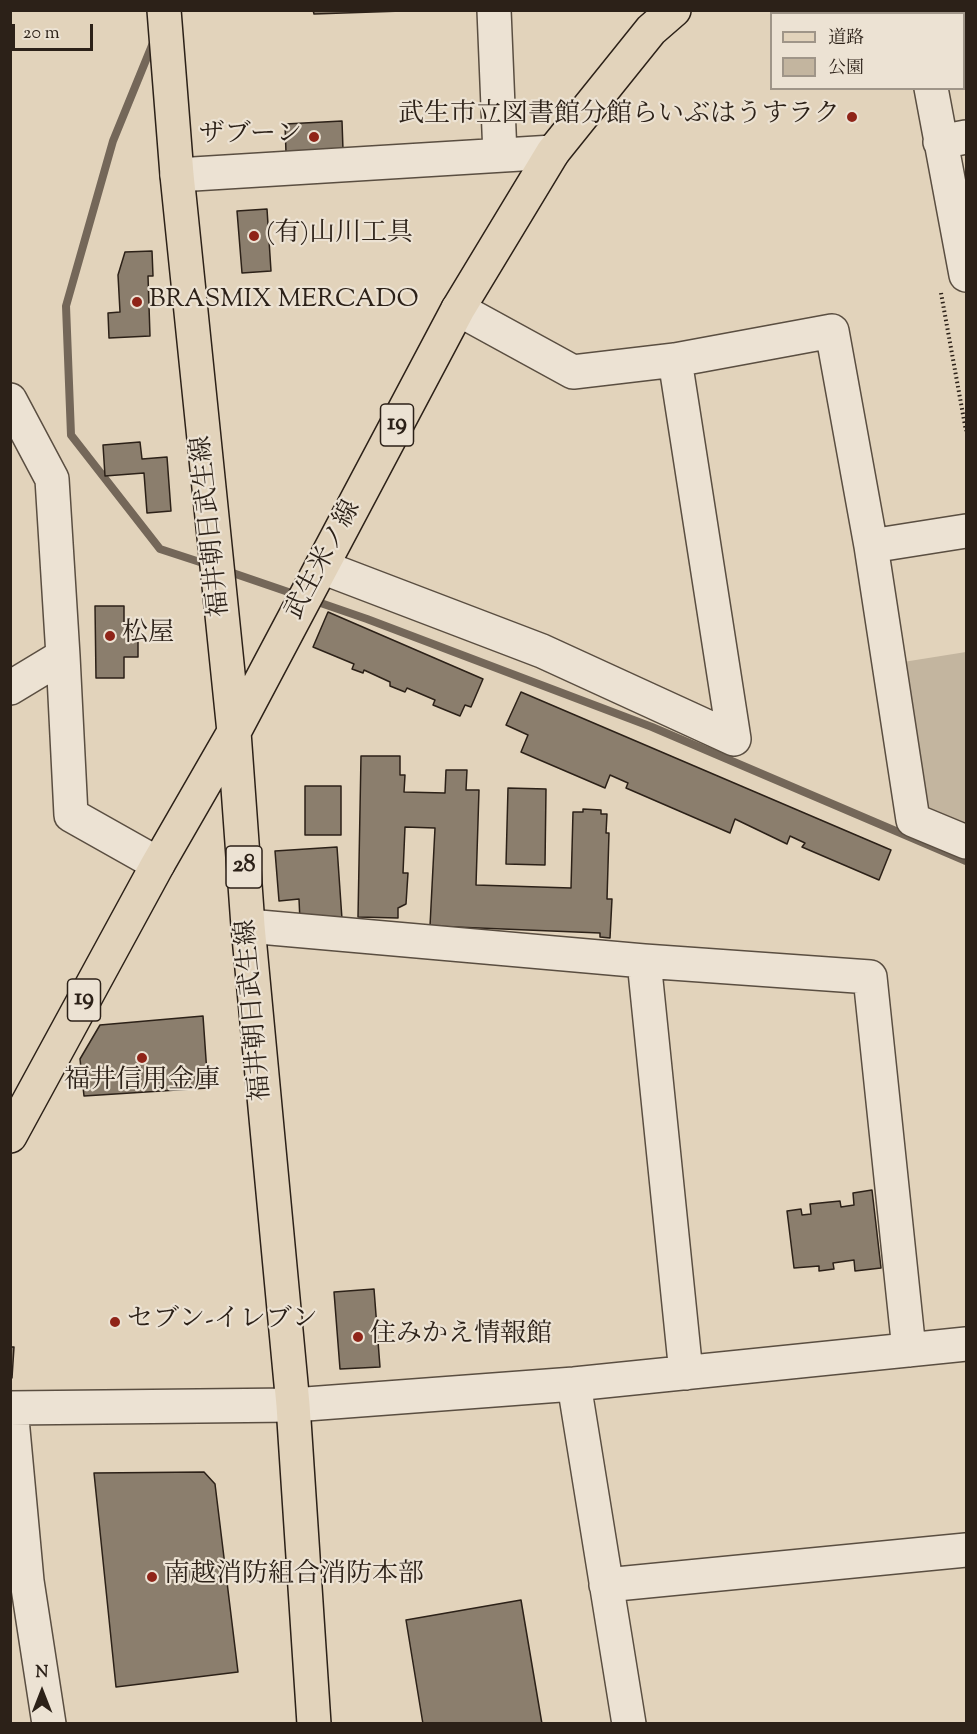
<!DOCTYPE html>
<html>
<head>
<meta charset="utf-8">
<style>
	body { margin:0 }
	#map { position:relative; width:977px; height:1734px; overflow:hidden; background:#e2d3bb; font-family:"Sorts Mill Goudy","Noto Serif JP",serif }
	canvas { display:block }
	.frame { position:absolute; inset:0; border:12px solid #2c2118; pointer-events:none }
	.legend { position:absolute; left:770px; top:12px; width:195px; height:78px; box-sizing:border-box; background:#ece2d3; border:2px solid #9f9588; margin:0; padding:8px 10px; list-style:none; font-size:18px; color:#2c2118 }
	.legend li { display:flex; align-items:center; gap:12px; height:30px }
	.legend b { width:30px; border:2px solid #9f9588 }
	.north { position:absolute; left:12px; top:1662px; width:60px; height:60px; -webkit-text-stroke:4px #ece2d3; paint-order:stroke; rotate:0deg; font-size:16px; font-weight:700; line-height:24px; text-align:center; color:#2c2118 }
	.north::after { content:''; display:block; margin:auto; width:21px; height:27px; background:#2c2118; clip-path:polygon(50% 0,100% 100%,50% 72%,0 100%) }
	.scale { position:absolute; left:12px; top:24px; width:81px; height:27px; box-sizing:border-box; border:3px solid #2c2118; border-top:0; padding-left:8px; font-size:18px; line-height:21px; white-space:nowrap; color:#2c2118; -webkit-text-stroke:4px #ece2d3; paint-order:stroke }
</style>
</head>
<body>
<div id="map">
<canvas width="977" height="1734"></canvas>
<div class="frame"></div>
<ul class="legend">
<li><b style="height:8px;background:#e2d3bb"></b>道路</li>
<li><b style="height:16px;background:#c3b59f"></b>公園</li>
</ul>
<div class="north">N</div>
<div class="scale">20 m</div>
</div>
<script>
const ctx = document.querySelector('canvas').getContext('2d');
ctx.lineJoin = 'round';
function fill(path, color) {
  ctx.fillStyle = color;
  ctx.fill(path, 'evenodd');
}
function stroke(path, color, width, dash) {
  ctx.strokeStyle = color;
  ctx.lineWidth = width;
  ctx.lineCap = dash ? 'butt' : 'round';
  ctx.setLineDash(dash || []);
  ctx.stroke(path);
}
function drawText(font, color, halo, rows, align = 'center') {
  ctx.font = font + ' "Sorts Mill Goudy","Noto Serif JP",serif';
  ctx.lineWidth = 4.5;
  ctx.setLineDash([]);
  ctx.textBaseline = 'middle';
  ctx.strokeStyle = halo;
  ctx.fillStyle = color;
  for (const [text, x, y, turn = 0] of rows) {
    ctx.save();
    ctx.translate(x, y);
    ctx.rotate((+turn || 0) * Math.PI / 180);
    ctx.textAlign = isNaN(turn) ? turn : align;
    if (halo) ctx.strokeText(text, 0, 0);
    ctx.fillText(text, 0, 0);
    ctx.restore();
  }
}
const green = new Path2D(`
	M966 652V827L936 814 917 797 897 663Z`);
const stream = new Path2D(`
	M155 38 113 141 66 306 71 435 160 549 209 565
	M224 570 300 596
	M312 600 367 619 652 727 966 861`);
const building = new Path2D(`
	M313 10H432L314 14Z
	M342 121 343 150 286 153 285 124Z
	M267 209 271 271 242 273 237 211Z
	M152 251 153 276H148L150 336 109 338 108 313 120 312 118 275 125 252Z
	M140 442 142 459 167 457 171 511 147 513 144 473 105 476 103 445Z
	M95 606H124V626H138V657H124V678H96Z
	M328 612 483 679 471 707 465 705 460 716 433 705 435 700 407 688 405 692 390 686V682L364 670 363 673 352 669 354 664 313 647Z
	M521 692 891 850 879 880 802 847 805 843 790 836 787 844 735 819 730 833 626 788 628 783 610 775 605 788 521 752 528 735 506 725Z
	M361 756H400V775H405L404 792 445 793 446 770H467L466 790H479L476 885 571 888 573 812H583V809L601 810V814H607L606 833H609L607 899H612L610 938 600 937V933L430 926 435 828 405 827 403 873H408L406 904 398 908V918L358 917Z
	M305 786H341V835H305Z
	M508 788 546 789 545 865 506 864Z
	M337 847 342 919 300 921 299 899 279 901 275 851Z
	M203 1016 208 1088 84 1096 80 1059 100 1025Z
	M872 1190 881 1268 855 1271 854 1260 833 1263 834 1269 819 1271V1266L794 1268 787 1211 801 1209 802 1215 811 1214 810 1204 840 1201 841 1207 854 1205 853 1193Z
	M374 1289 380 1367 340 1369 334 1292Z
	M10 1347H14L12 1378H10Z
	M204 1472 215 1484 238 1672 116 1687 94 1473Z
	M521 1600 542 1724H423L406 1620Z`);
const path = new Path2D(`
	M941 293 966 431`);
const minor = new Path2D(`
	M494 10 500 155
	M917 10V14
	M931 88 966 275
	M940 142 966 137
	M177 175 553 152
	M458 309 573 372 675 360 832 331 871 546 913 820 966 842
	M675 360 734 739
	M10 400 52 479 63 656 71 815 158 864
	M871 546 966 531
	M322 567 542 651 734 739
	M10 688 63 656
	M248 926 644 961 870 977 909 1350
	M644 961 686 1373
	M574 1384 629 1724
	M10 1408 293 1405 574 1384 966 1344
	M11 1408 27 1581 49 1724
	M606 1585 966 1550`);
const primary = new Path2D(`
	M164 10 177 175 234 732 248 926 293 1405 314 1724
	M10 1136 158 864 234 732 458 309 553 152 651 30 674 10`);
const markers = [
	[852,117,6,"#8f2418"],
	[314,137,6,"#8f2418"],
	[254,236,6,"#8f2418"],
	[137,302,6,"#8f2418"],
	[110,636,6,"#8f2418"],
	[142,1058,6,"#8f2418"],
	[115,1322,6,"#8f2418"],
	[358,1337,6,"#8f2418"],
	[152,1577,6,"#8f2418"]
];
const shields = [
	[397,425,33],
	[244,867,36],
	[84,1000,33]
];
const shieldNames = [
	["19",397,425],
	["28",244,867],
	["19",84,1000]
];
const poiNames = [
	["武生市立図書館分館らいぶはうすラク",840,117,"right"],
	["ザブーン",302,137,"right"],
	["(有)山川工具",266,236],
	["BRASMIX MERCADO",149,302],
	["松屋",122,636],
	["福井信用金庫",142,1083,"center"],
	["セブン-イレブン",127,1322],
	["住みかえ情報館",370,1337],
	["南越消防組合消防本部",164,1577]
];
const streetNames = [
	["福井朝日武生線",213,526,-96],
	["武生米ノ線",325,561,-62],
	["福井朝日武生線",256,1010,-95]
];
fill(green, '#c3b59f');
stroke(stream, '#746759', 8);
fill(building, '#8b7e6d');
stroke(building, '#2c2118', 1.5);
stroke(minor, '#5a4e41', 36);
stroke(primary, '#2c2118', 36);
stroke(path, '#2c2118', 4, [1.5, 3]);
stroke(minor, '#ece2d3', 33);
stroke(primary, '#e2d3bb', 33);
for (const [x, y, r, color] of markers) {
  const dot = new Path2D();
  dot.arc(x, y, r, 0, 2 * Math.PI);
  ctx.fillStyle = color;
  ctx.fill(dot);
  stroke(dot, '#ece2d3', 2);
}
for (const [x, y, w] of shields) {
  const box = new Path2D();
  box.roundRect(x - w / 2, y - 21, w, 42, 4.5);
  ctx.fillStyle = '#ece2d3';
  ctx.fill(box);
  stroke(box, '#2c2118', 1.5);
}
drawText('bold 24px', '#2c2118', null, shieldNames);
drawText('26px', '#2c2118', '#ece2d3', poiNames, 'left');
drawText('26px', '#2c2118', '#ece2d3', streetNames);
</script>
</body>
</html>
